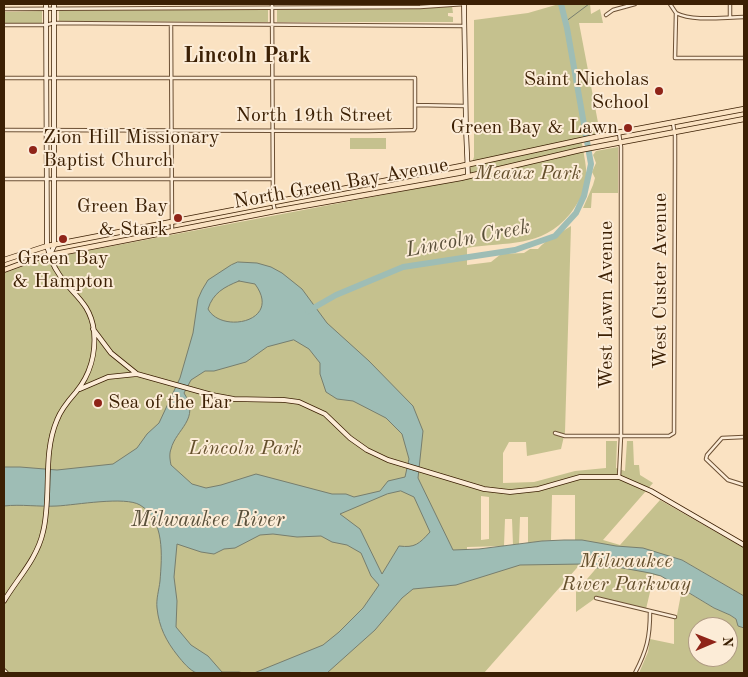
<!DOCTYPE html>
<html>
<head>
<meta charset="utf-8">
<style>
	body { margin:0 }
	#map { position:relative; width:748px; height:677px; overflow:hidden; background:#fae2c2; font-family:"Old Standard TT",serif }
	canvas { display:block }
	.frame { position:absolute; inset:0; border:5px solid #3c2004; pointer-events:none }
	.north { position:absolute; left:688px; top:617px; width:50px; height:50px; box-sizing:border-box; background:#fcecd7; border:1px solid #af9a83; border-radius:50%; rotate:89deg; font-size:14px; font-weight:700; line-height:20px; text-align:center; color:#3c2004 }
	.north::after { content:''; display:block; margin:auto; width:18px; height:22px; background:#8f2418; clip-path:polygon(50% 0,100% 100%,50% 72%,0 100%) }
</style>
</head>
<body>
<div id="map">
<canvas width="748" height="677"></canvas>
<div class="frame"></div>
<div class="north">N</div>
</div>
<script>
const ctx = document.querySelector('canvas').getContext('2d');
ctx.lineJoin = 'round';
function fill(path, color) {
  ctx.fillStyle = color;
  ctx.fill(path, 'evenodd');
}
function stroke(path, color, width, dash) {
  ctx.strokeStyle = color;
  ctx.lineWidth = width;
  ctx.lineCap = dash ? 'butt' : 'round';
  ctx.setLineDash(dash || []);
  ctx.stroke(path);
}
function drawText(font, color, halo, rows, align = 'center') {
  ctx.font = font + ' "Old Standard TT",serif';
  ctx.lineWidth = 4;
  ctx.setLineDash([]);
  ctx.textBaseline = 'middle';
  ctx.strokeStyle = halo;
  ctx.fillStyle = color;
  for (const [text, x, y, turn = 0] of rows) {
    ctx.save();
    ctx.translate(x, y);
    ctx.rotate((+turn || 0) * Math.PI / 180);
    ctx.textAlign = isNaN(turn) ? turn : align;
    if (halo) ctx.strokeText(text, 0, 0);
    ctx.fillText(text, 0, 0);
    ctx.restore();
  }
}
const green = new Path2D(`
	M559 4H590L591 14 600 9 603 23H579L600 133 581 137C583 153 589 171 585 187 582 197 576 206 570 214 541 249 507 241 467 248V265L491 262 501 254 524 253 530 249H538C546 239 561 233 571 226L565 432 561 449 527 456 526 442H509L503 453V483L534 482 575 471 606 468V441H617L616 468 625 471 627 441H633L634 465H639L640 475 653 483 603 540 620 545 660 500 744 548V596L682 560 669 556 661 576 654 575 646 609 597 597 576 612V592L599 565 588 541 575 540V495H552L551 540 528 543V517H520L519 544 513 545 512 519H505L504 546 467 547V551L583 561 484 673H4V273L32 263 60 256 467 179 474 157V20L528 13ZM481 496 489 497V539L481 540Z
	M452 6 453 13H448V16L453 17V22H277V8L397 9Z
	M59 10H268V22L59 21Z
	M42 11V23H4V12Z
	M350 138H386V149H350Z
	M618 147V193H592L591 208H583L593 185 595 178 592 172 596 163 593 155 596 151Z
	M682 589 714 608 730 615 736 619 738 626 744 628V673H639L648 652 650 639 674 644V615H677ZM698 627H728V657H698Z`);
const water = new Path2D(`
	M238 262 257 263 271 267 282 273 302 289 327 323 369 361 413 406 423 431 418 478 453 550 479 549 542 541 564 540H582L616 546 643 548 682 560 744 596V628L738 626 736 619 730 615 714 608 661 576 650 573 617 567 595 568 583 564 520 565 456 585 413 589 402 598 375 630 327 673H254L323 645 339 632 363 608 379 585 371 576 361 553 347 545 332 542 321 536 297 537 273 534 260 535 235 548 224 549 214 554 201 552 177 544 174 577 177 601 176 627 191 645 208 656 222 672H239L243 673C233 673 206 676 197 673 190 671 182 661 178 656 166 641 159 627 157 608 156 599 159 590 160 581 162 556 165 520 140 505 125 496 76 505 57 506 39 507 21 504 4 506V467H20L57 470 113 464 137 448 147 434 159 423 180 378 193 333 198 299 202 290 208 280 231 265ZM239 281 255 284C283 322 221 334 208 309 213 293 224 287 239 281ZM294 340 309 349 320 363V374L326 392 337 399 353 401 386 418 402 434 409 459 405 477 388 481 380 491 354 497 346 494H332L256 474 221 485 206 488 192 484 171 465C170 460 169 454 171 449 176 429 201 419 184 393L191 380 205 371H214L246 362 267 347ZM401 491 414 497 430 532C419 544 415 548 399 546L382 574 360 529 340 514 387 494Z`);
const stream = new Path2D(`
	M565 22 589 4`);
const river = new Path2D(`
	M308 311 336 295 403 267 515 250 555 236 576 213 584 196 591 164 567 28 561 4`);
const street = new Path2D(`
	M272 4 273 202 275 211
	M670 4 676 13 675 58H744
	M730 4V17
	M4 9 420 7 464 4
	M676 13C694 22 724 17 744 17
	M606 15 613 10 635 4
	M171 24 172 230
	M4 25H46L54 23 464 26
	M4 78H415V128L414 130 368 131 4 130
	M415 105 465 106
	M619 133 621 147V436L619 477
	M4 179H273
	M555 433 565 436H669L674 433 675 162V136L673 123
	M744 437 722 438 707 455 706 459 728 480 744 485
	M596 598 675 617
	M635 673C647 650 650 637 650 612`);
const secondary = new Path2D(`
	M464 4 466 130 468 176
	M50 255 54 246V4
	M93 329 111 353 137 374 212 395 234 399 284 400 299 402 325 414 350 438 367 450 388 460 484 489 510 492 538 489 580 477H619L651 491 744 545
	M80 389 108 377 137 374
	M4 601C17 579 37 559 43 532 52 496 42 455 57 420 61 409 69 400 76 392 90 375 96 353 94 331 90 300 70 294 57 271 52 264 50 255 47 246L46 4
	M4 671 6 673`);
const primary = new Path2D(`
	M4 260 47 246 461 166 595 137 744 109
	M4 270 34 259 50 255 275 211 461 178 580 150 744 119`);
const markers = [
	[659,91,5,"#8f2418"],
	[628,128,5,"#8f2418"],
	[33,150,5,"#8f2418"],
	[178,218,5,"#8f2418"],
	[63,239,5,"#8f2418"],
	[98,403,5,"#8f2418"]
];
const poiNames = [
	["Saint Nicholas",649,80],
	["School",649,103],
	["Green Bay & Lawn",618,128],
	["Zion Hill Missionary",43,138,"left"],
	["Baptist Church",43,161,"left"],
	["Green Bay",168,207],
	["& Stark",168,230],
	["Green Bay",63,259,"center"],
	["& Hampton",63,282,"center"],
	["Sea of the Ear",108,403,"left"]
];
const streetNames = [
	["North 19th Street",314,116],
	["North Green Bay Avenue",341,184,-10],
	["West Custer Avenue",661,281,-90],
	["West Lawn Avenue",607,305,-90]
];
const parkNames = [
	["Meaux Park",528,174],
	["Lincoln Park",245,449],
	["Milwaukee",626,562],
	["River Parkway",626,585]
];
const waterNames = [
	["Lincoln Creek",468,239,-11],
	["Milwaukee River",208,520]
];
const quarterNames = [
	["Lincoln Park",247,56]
];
fill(green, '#c5c18e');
fill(water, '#9ebdb5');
stroke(water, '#777e6e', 1);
stroke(stream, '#777e6e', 1);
stroke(river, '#9ebdb5', 6);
stroke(street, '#6c5034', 4.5);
stroke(secondary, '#3c2004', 5.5);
stroke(primary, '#3c2004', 6);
stroke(street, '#fcecd7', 2.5);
stroke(secondary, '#fcecd7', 4);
stroke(primary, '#fae2c2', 4.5);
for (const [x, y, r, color] of markers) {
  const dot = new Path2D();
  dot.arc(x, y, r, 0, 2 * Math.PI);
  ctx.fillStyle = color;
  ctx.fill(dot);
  stroke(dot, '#fcecd7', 2);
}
drawText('20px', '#3c2004', '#fcecd7', poiNames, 'right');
drawText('20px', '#3c2004', '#fcecd7', streetNames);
drawText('italic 20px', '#65502d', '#fcecd7', parkNames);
drawText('italic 21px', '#594f39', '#fcecd7', waterNames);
drawText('bold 22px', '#3c2004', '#fcecd7', quarterNames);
</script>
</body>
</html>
